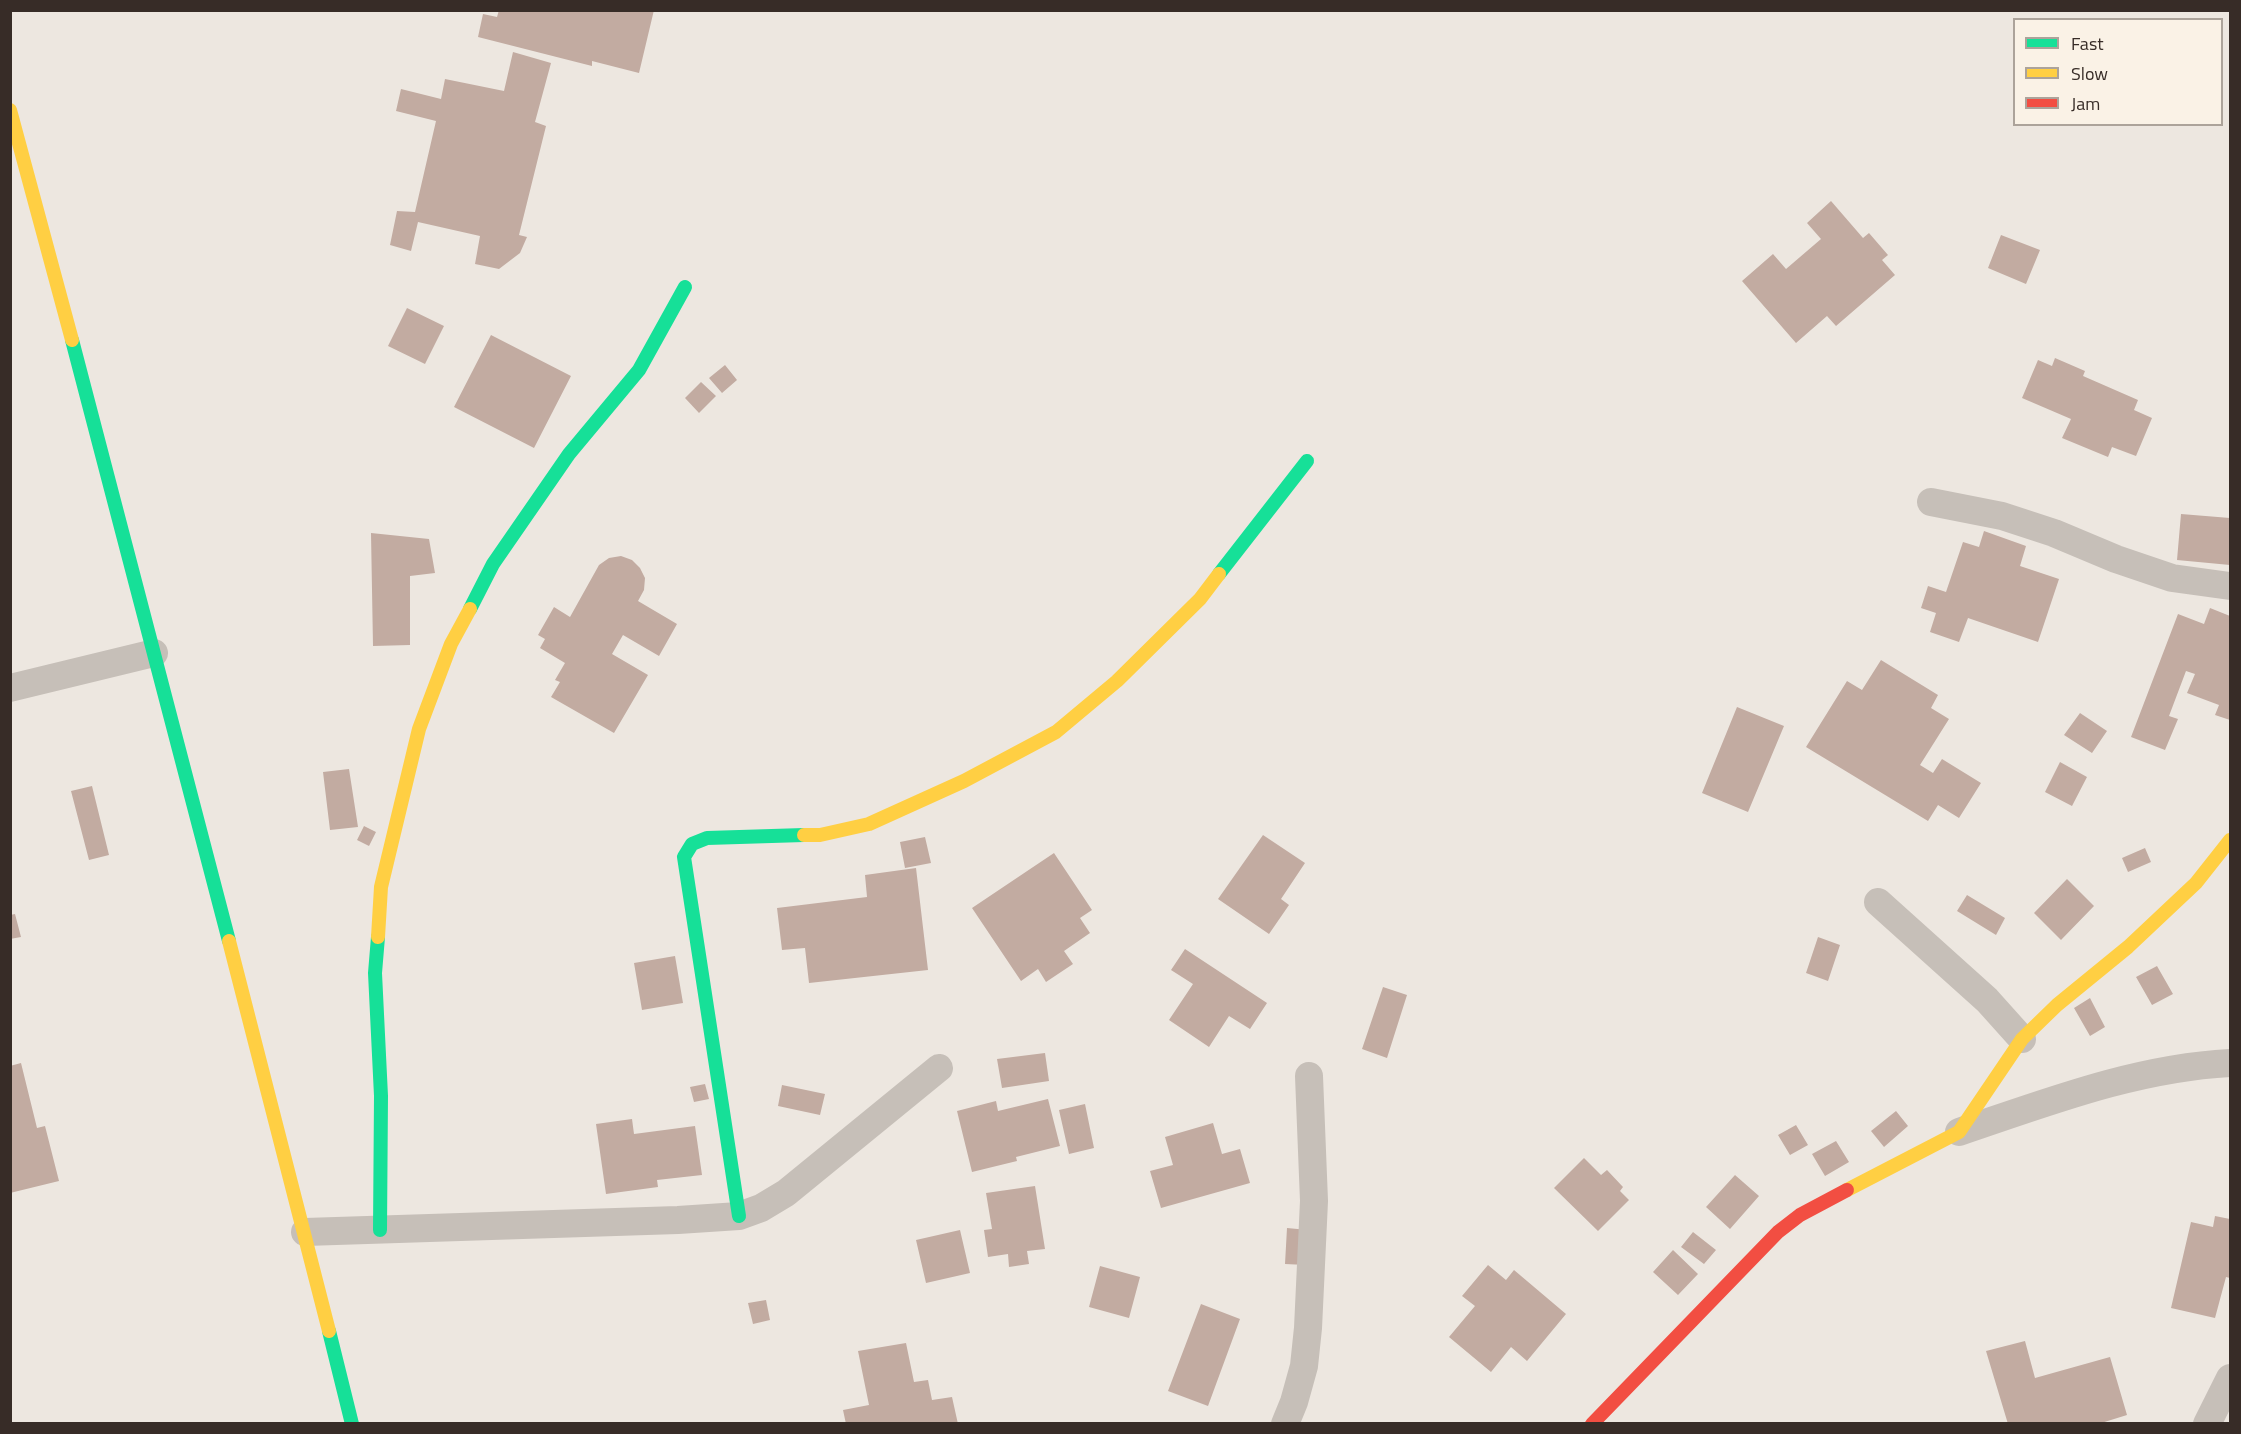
<!DOCTYPE html>
<html>
<head>
<meta charset="utf-8">
<style>
	body { margin:0 }
	#map { position:relative; width:2241px; height:1434px; overflow:hidden; background:#ede7e0; font-family:"Titillium Web",sans-serif }
	canvas { display:block }
	.frame { position:absolute; inset:0; border:12px solid #372c27; pointer-events:none }
	.legend { position:absolute; left:2013px; top:18px; width:210px; height:108px; box-sizing:border-box; background:#faf2e6; border:2px solid #aca39a; margin:0; padding:8px 10px; list-style:none; font-size:18px; color:#372c27 }
	.legend li { display:flex; align-items:center; gap:12px; height:30px }
	.legend b { width:30px; border:2px solid #aca39a }
</style>
</head>
<body>
<div id="map">
<canvas width="2241" height="1434"></canvas>
<div class="frame"></div>
<ul class="legend">
<li><b style="height:8px;background:#16e098"></b>Fast</li>
<li><b style="height:8px;background:#ffcf43"></b>Slow</li>
<li><b style="height:8px;background:#f24e42"></b>Jam</li>
</ul>
</div>
<script>
const ctx = document.querySelector('canvas').getContext('2d');
ctx.lineJoin = 'round';
function fill(path, color) {
  ctx.fillStyle = color;
  ctx.fill(path, 'evenodd');
}
function stroke(path, color, width, dash) {
  ctx.strokeStyle = color;
  ctx.lineWidth = width;
  ctx.lineCap = dash ? 'butt' : 'round';
  ctx.setLineDash(dash || []);
  ctx.stroke(path);
}
const building = new Path2D(`
	M499 10H654L639 73 592 61V66L478 37 483 14 497 17Z
	M513 52 551 63 535 122 546 126 519 235 527 237 520 253 499 269 475 264 480 236 418 222 411 251 390 245 397 211 415 212 436 121 396 111 401 89 441 99 445 79 504 91Z
	M1831 201 1863 238 1869 233 1888 255 1882 260 1895 275 1836 326 1827 316 1796 343 1742 281 1773 254 1786 269 1821 239 1807 223Z
	M2001 235 2040 250 2026 284 1988 268Z
	M407 308 444 326 425 364 388 346Z
	M491 335 571 376 534 448 454 407Z
	M2055 358 2085 371 2083 376 2138 400 2134 410 2152 418 2136 456 2112 447 2108 457 2062 438 2071 419 2022 398 2038 360 2052 366Z
	M725 365 737 380 722 393 709 378Z
	M701 382 716 396 699 413 685 398Z
	M2181 514 2230 518V565L2177 560Z
	M1984 531 2026 546 2020 566 2059 579 2038 642 1968 618 1959 642 1930 632 1936 613 1921 608 1928 586 1946 592 1963 542 1979 547Z
	M371 533 429 539 435 573 410 576V645L373 646Z
	M621 556 632 560 640 568 645 578 644 590 638 601 677 624 659 656 623 635 612 654 648 675 614 733 551 697 560 682 555 680 565 663 540 648 545 639 538 635 554 607 570 617 599 565 609 558Z
	M2210 608 2230 616V720L2215 715 2219 705 2187 693 2195 674 2186 671 2169 716 2178 719 2165 750 2131 737 2178 614 2204 624Z
	M1881 660 1938 695 1931 708 1949 719 1920 765 1933 773 1942 759 1981 783 1959 818 1938 805 1928 821 1806 747 1847 681 1862 690Z
	M1737 707 1784 726 1748 812 1702 793Z
	M2080 713 2107 731 2092 753 2064 735Z
	M2060 762 2087 777 2072 806 2045 792Z
	M349 769 358 827 330 830 323 772Z
	M92 786 109 855 89 860 71 791Z
	M364 826 376 832 369 846 357 840Z
	M1263 835 1305 863 1281 899 1289 905 1269 934 1218 899Z
	M925 837 931 863 905 868 900 842Z
	M2145 848 2151 862 2128 872 2122 858Z
	M1054 853 1092 910 1080 918 1090 933 1064 951 1073 964 1046 982 1038 969 1021 981 972 908Z
	M916 868 928 970 809 983 805 948 782 950 777 908 867 897 865 875Z
	M2067 879 2094 906 2061 940 2034 913Z
	M1967 895 2005 918 1996 935 1957 911Z
	M15 914 21 937 10 939V915Z
	M1818 937 1840 945 1828 981 1806 973Z
	M1185 949 1267 1003 1250 1029 1229 1016 1209 1047 1169 1020 1193 984 1171 970Z
	M675 956 683 1003 642 1010 634 963Z
	M2157 966 2173 994 2152 1005 2136 977Z
	M1383 987 1407 995 1387 1058 1362 1049Z
	M2090 998 2105 1027 2090 1036 2074 1008Z
	M1045 1053 1049 1081 1002 1088 997 1059Z
	M21 1063 37 1128 45 1126 59 1181 10 1193V1066Z
	M705 1084 709 1099 694 1102 690 1087Z
	M782 1085 825 1094 820 1115 778 1106Z
	M1048 1099 1060 1146 1016 1157 1017 1161 972 1172 957 1111 996 1101 998 1111Z
	M1085 1104 1094 1148 1069 1154 1059 1110Z
	M1896 1111 1908 1126 1884 1147 1871 1131Z
	M632 1119 634 1134 695 1126 702 1175 657 1180 658 1187 606 1194 596 1124Z
	M1213 1123 1222 1154 1240 1149 1250 1183 1161 1208 1150 1171 1173 1165 1165 1137Z
	M1796 1125 1808 1145 1790 1155 1778 1135Z
	M1836 1141 1849 1162 1825 1176 1812 1154Z
	M1584 1158 1601 1175 1607 1170 1623 1187 1620 1191 1629 1200 1598 1231 1554 1188Z
	M1735 1175 1759 1196 1730 1229 1706 1207Z
	M1035 1186 1045 1249 1027 1251 1029 1264 1009 1267 1008 1254 988 1257 984 1230 992 1229 986 1193Z
	M2215 1216 2230 1219V1278L2226 1277 2215 1318 2171 1308 2191 1222 2213 1227Z
	M1287 1228 1308 1230 1306 1265 1285 1264Z
	M960 1230 970 1273 926 1283 916 1240Z
	M1693 1232 1716 1250 1704 1264 1681 1247Z
	M1673 1250 1698 1274 1678 1295 1653 1272Z
	M1488 1265 1506 1280 1514 1270 1566 1314 1527 1361 1511 1347 1491 1372 1449 1337 1475 1306 1462 1296Z
	M1100 1266 1140 1277 1129 1318 1089 1307Z
	M766 1300 770 1320 753 1324 748 1303Z
	M1201 1304 1240 1319 1208 1406 1168 1391Z
	M2025 1341 2035 1378 2110 1357 2127 1415 2098 1424H2008L1986 1351Z
	M906 1343 914 1382 928 1380 932 1400 952 1397 958 1424H846L843 1410 869 1405 858 1351Z`);
const street = new Path2D(`
	M1931 502 2002 516 2054 533 2116 559 2172 578 2230 586
	M10 688 154 653
	M1878 902 1987 1000 2022 1039
	M1959 1132C2048 1102 2136 1068 2230 1063
	M305 1232 678 1220 739 1216 761 1208 786 1193 939 1068
	M1285 1424 1294 1402 1304 1366 1308 1328 1314 1201 1309 1076
	M2207 1424 2230 1378`);
const fast = new Path2D(`
	M72 340 229 941
	M1219 574 1307 461
	M470 609 493 564 569 454 639 370 685 287
	M378 937 375 973 381 1096 380 1230
	M739 1216 684 857 692 844 707 838 804 835
	M329 1331 352 1424`);
const slow = new Path2D(`
	M10 110 72 340
	M804 835H820L869 824 964 781 1056 732 1117 681 1200 599 1219 574
	M378 937 381 887 419 729 451 644 470 609
	M229 941 329 1331
	M1847 1190 1959 1132 2022 1039 2057 1005 2128 947 2196 883 2230 840`);
const jam = new Path2D(`
	M1592 1424 1778 1232 1800 1215 1847 1190`);
fill(building, '#c2aba1');
stroke(street, '#c6bfb8', 28);
stroke(fast, '#16e098', 14);
stroke(slow, '#ffcf43', 14);
stroke(jam, '#f24e42', 14);
</script>
</body>
</html>
